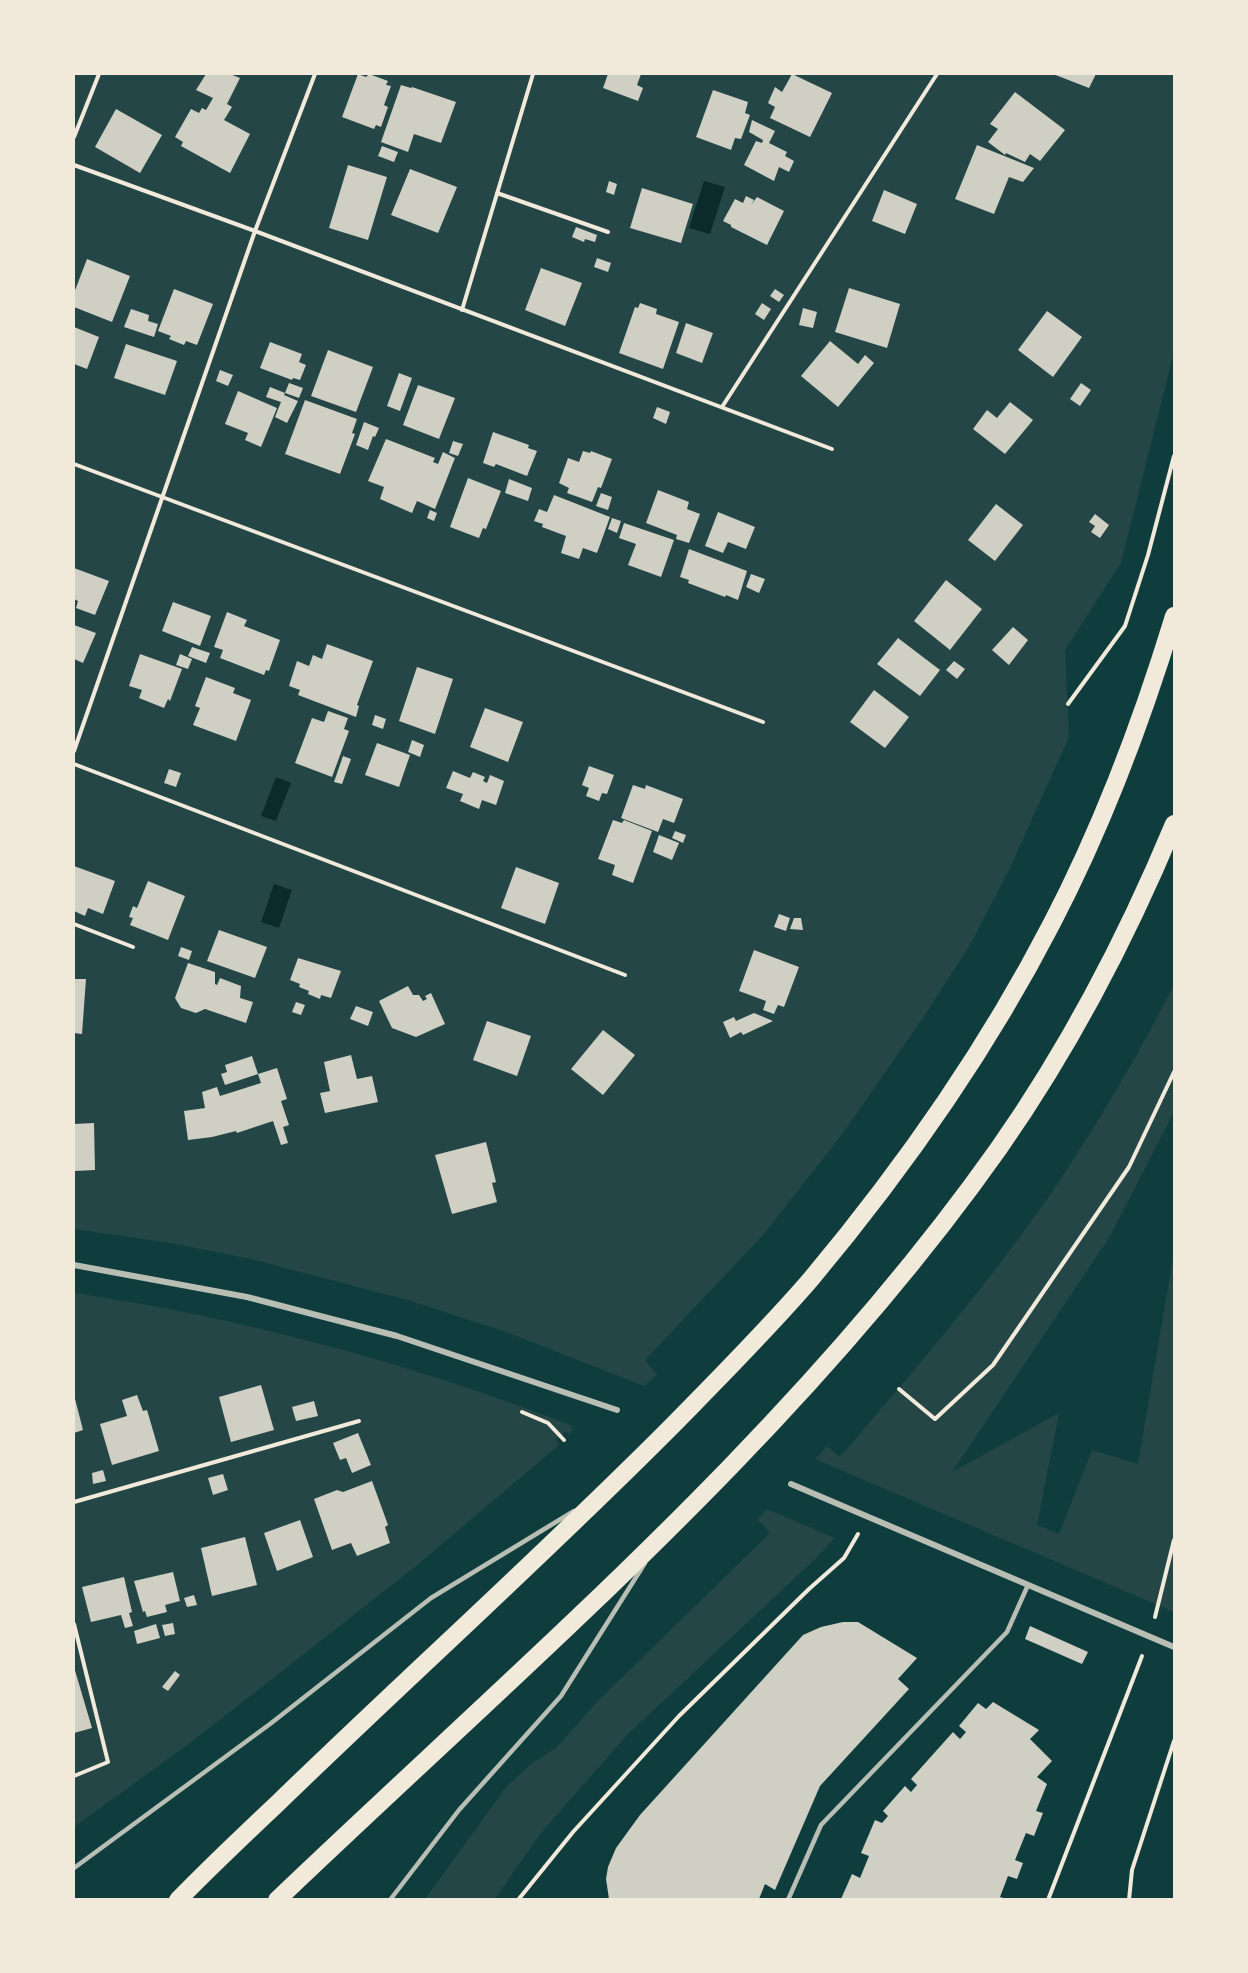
<!DOCTYPE html>
<html>
<head>
<meta charset="utf-8">
<style>
	body { margin:0 }
	#map { position:relative; width:1248px; height:1973px; overflow:hidden; background:#0f3d3e; font-family:"Sofia Sans Condensed",sans-serif }
	canvas { display:block }
	.frame { position:absolute; inset:0; border:75px solid #f1e9da; pointer-events:none }
</style>
</head>
<body>
<div id="map">
<canvas width="1248" height="1973"></canvas>
<div class="frame"></div>
</div>
<script>
const ctx = document.querySelector('canvas').getContext('2d');
ctx.lineJoin = 'round';
function fill(path, color) {
  ctx.fillStyle = color;
  ctx.fill(path, 'evenodd');
}
function stroke(path, color, width, dash) {
  ctx.strokeStyle = color;
  ctx.lineWidth = width;
  ctx.lineCap = dash ? 'butt' : 'round';
  ctx.setLineDash(dash || []);
  ctx.stroke(path);
}
const green = new Path2D(`
	M74 74H1174V352L1121 563 1065 650 1069 737 1009 870 971 943 925 1015 843 1133 764 1234 645 1360 657 1375 644 1386 506 1332 411 1301 251 1259 171 1243 74 1229Z
	M1174 985V1112L1109 1238 952 1472 1059 1413 1037 1525 1059 1534 1092 1450 1138 1464 1174 1252V1612L815 1459 827 1446 840 1457C915 1370 991 1281 1056 1186 1099 1121 1139 1054 1174 985Z
	M74 1293C244 1318 413 1364 573 1426L570 1436 566 1431 556 1440 559 1445 415 1567 194 1740 74 1827Z
	M767 1509 835 1538 812 1562 628 1734 540 1834 495 1899H425L507 1786 531 1764 557 1747 597 1702 770 1533 757 1519Z`);
const water = new Path2D(`
	M704 181 725 187 710 234 689 228Z
	M276 777 291 783 276 821 261 816Z
	M274 884 292 890 279 928 261 922Z`);
const building = new Path2D(`
	M206 74H230L240 78 227 104 232 107 224 120 250 134 230 173 181 146 183 142 175 137 191 109 199 113 202 108 206 110 213 98 196 90Z
	M358 74 366 77 369 74 388 81 386 85 391 86 384 105 388 107 381 127 376 125 374 129 342 117Z
	M608 74H641L637 85 643 88 638 101 603 88Z
	M792 74 832 93 810 137 770 118 775 107 768 103 775 87 782 92Z
	M1053 74H1096L1089 88Z
	M401 85 411 88 412 87 456 102 441 143 414 134 408 152 381 142Z
	M713 90 748 102 745 113 750 115 741 139 735 138 731 150 696 137Z
	M1015 92 1065 130 1040 161 1030 154 1025 162 1006 153 1005 155 988 142 998 129 990 124Z
	M116 109 162 135 140 173 95 147Z
	M752 120 775 131 769 143 787 152 785 156 794 161 789 172 779 167 774 181 744 165 756 141 762 143 763 140 749 132Z
	M977 145 1034 168 1023 182 1009 177 994 214 955 199Z
	M382 146 398 152 394 162 378 156Z
	M348 165 387 177 368 240 329 228Z
	M410 169 457 187 438 233 391 215Z
	M609 181 617 184 614 195 606 192Z
	M642 188 693 204 681 243 630 228Z
	M884 190 917 204 905 234 872 221Z
	M746 196 754 200 751 205 757 197 784 211 767 245 731 227V225L723 221 735 199 743 203Z
	M576 227 597 235 595 242 585 239 584 242 572 237Z
	M597 258 611 263 608 272 594 267Z
	M87 259 130 276 112 322 74 307V293Z
	M541 268 582 283 565 326 525 310Z
	M849 288 900 304 887 348 835 332Z
	M174 289 213 304 197 345 186 341 184 345 169 339 171 336 158 331Z
	M775 289 784 295 779 302 770 296Z
	M640 303 657 309 656 314 679 322 663 369 619 353 635 307 638 308Z
	M762 303 771 309 764 320 755 314Z
	M803 308 817 312 813 328 799 325Z
	M131 309 149 315 148 321 158 324 154 337 124 327Z
	M1047 311 1082 337 1053 377 1018 350Z
	M686 323 713 333 702 363 676 353Z
	M74 327 99 337 87 369 74 364Z
	M830 341 858 364 865 355 874 363 838 407 801 376Z
	M270 342 302 354 299 362 306 365 300 380 293 378 292 380 260 368Z
	M126 344 177 361 165 395 114 378Z
	M328 350 373 367 356 412 311 396Z
	M220 370 233 375 228 386 216 381Z
	M399 373 412 378 400 411 387 406Z
	M289 383 303 388 299 398 285 393Z
	M1081 383 1091 390 1080 406 1070 399Z
	M418 385 455 398 439 439 403 425Z
	M270 387 285 393 284 395 298 401 287 423 275 417 281 402 266 397Z
	M238 391 277 408 261 447 245 440 248 433 225 424Z
	M305 400 357 419 352 433 355 434 340 474 285 454Z
	M1010 402 1033 420 1005 454 973 429 987 410 997 418Z
	M657 407 670 412 666 424 653 418Z
	M364 422 379 428 375 437 373 436 368 450 356 445Z
	M493 432 529 445 528 448 537 451 527 476 496 464 494 467 483 463Z
	M386 439 435 458 433 462 438 464 443 452 455 458 435 509 417 501 412 513 380 499 384 487 368 481Z
	M453 441 463 444 458 456 449 453Z
	M583 451 590 453 591 451 612 459 601 488 598 487 592 502 567 493 569 488 559 483 568 458 579 462Z
	M468 478 501 491 486 529 483 528 479 538 450 527Z
	M509 479 532 488 528 501 505 493Z
	M658 490 689 502 687 509 700 514 689 543 676 539 677 535 646 523Z
	M601 493 612 497 608 510 596 506Z
	M554 495 610 517 597 553 583 548 579 559 561 553 566 536 542 527 543 524 534 521 539 509 547 512Z
	M996 504 1023 525 995 561 968 540Z
	M430 510 437 513 434 521 427 518Z
	M718 512 755 527 746 549 728 542 723 553 705 546Z
	M1095 514 1109 525 1100 538 1091 532 1095 526 1089 522Z
	M612 518 621 521 617 533 608 529Z
	M624 523 674 540 661 577 628 565 636 544 619 538Z
	M689 549 747 571 738 600 726 595 725 597 688 583 689 580 680 577Z
	M74 568 109 581 95 615 76 608 78 601 74 599Z
	M751 574 765 579 759 593 746 587Z
	M946 580 982 609 950 650 914 621Z
	M173 602 211 616 200 646 162 631Z
	M227 612 247 620 244 626 280 640 269 671 266 670 264 675 220 658 223 650 214 647Z
	M74 625 96 633 83 663 74 659Z
	M1013 627 1028 640 1009 665 992 650Z
	M898 638 940 670 920 696 877 664Z
	M327 644 373 661 357 705 359 706 356 717 298 695 300 690 289 686 297 661 309 666 313 655 322 659Z
	M192 647 210 653 206 663 188 656Z
	M140 654 182 669 170 701 168 699 164 708 139 698 142 690 129 686Z
	M180 654 192 659 188 669 176 665Z
	M954 661 965 669 957 679 946 670Z
	M417 667 453 679 435 734 399 721Z
	M206 677 235 688 233 693 251 700 236 741 193 725 200 708 195 706Z
	M874 690 909 717 885 748 850 722Z
	M485 708 523 722 508 762 470 747Z
	M328 711 348 718 344 729 349 731 332 777 295 763 312 718 324 722Z
	M375 715 386 719 383 729 372 725Z
	M412 740 424 745 420 757 408 752Z
	M377 743 410 755 399 787 365 775Z
	M343 756 351 759 342 784 334 782Z
	M589 766 614 775 607 794 602 793 599 801 586 796 589 788 582 785Z
	M169 769 181 773 176 787 164 783Z
	M453 771 470 778 473 772 485 777 483 781 487 783 490 775 504 781 496 805 482 800 479 809 460 801 463 794 446 788Z
	M633 785 645 789 646 785 683 799 674 823 663 819 658 832 621 818Z
	M613 820 622 823 624 820 652 831 633 883 612 875 615 865 598 859Z
	M675 831 686 835 683 843 672 838Z
	M659 835 679 843 672 860 653 852Z
	M74 866 115 881 103 914 88 908 85 916 74 911Z
	M516 867 559 883 545 924 501 908Z
	M148 881 185 896 168 940 130 925 133 918 129 917 133 906 137 908Z
	M779 914 790 918 786 931 774 927Z
	M794 918H801L803 930 790 929Z
	M219 930 267 947 255 978 207 961Z
	M181 947 192 951 189 960 178 956Z
	M754 950 799 967 784 1007 778 1005 774 1014 763 1010 766 1001 739 991Z
	M298 958 341 971 331 998 321 995 320 999 308 994 309 991 299 987 300 984 290 980Z
	M188 963 215 972V984L217 985 220 978 241 986 240 998 253 1002 246 1023 205 1009 196 1013 181 1008 175 998Z
	M74 979H86L82 1034 74 1033Z
	M408 986 413 995H419L423 1001 427 999 425 996 431 993 445 1024 416 1037 392 1028 379 1001Z
	M296 1002 305 1005 301 1015 292 1012Z
	M356 1006 373 1012 368 1026 350 1019Z
	M754 1013 773 1021 743 1035 741 1032 730 1038 723 1022 734 1017 736 1021Z
	M487 1021 531 1036 517 1076 473 1060Z
	M603 1030 635 1055 603 1095 571 1069Z
	M351 1055 357 1079 372 1076 378 1102 325 1113 320 1093 330 1091 324 1062Z
	M252 1056 258 1074 225 1085 221 1074 227 1072 225 1065Z
	M277 1068 287 1099 281 1101 289 1125 283 1127 288 1143 281 1145 273 1121 237 1133 236 1131 212 1137 188 1140 184 1111 205 1108 202 1092 217 1087 220 1096 261 1083 258 1074Z
	M94 1123 95 1170 74 1171V1124Z
	M486 1142 496 1182 492 1183 497 1202 452 1214 435 1155Z
	M261 1385 274 1430 231 1442 219 1397Z
	M74 1395 83 1430 74 1433Z
	M137 1395 143 1411 147 1410 159 1451 112 1465 100 1424 127 1416 122 1400Z
	M314 1401 318 1416 296 1421 292 1407Z
	M358 1433 371 1465 352 1473 346 1458 340 1460 333 1443Z
	M103 1470 106 1481 93 1484 92 1473Z
	M223 1474 228 1490 213 1495 208 1478Z
	M372 1481 388 1525 385 1527 390 1543 357 1556 351 1543 332 1550 314 1499 337 1490 343 1492Z
	M300 1520 313 1557 277 1571 264 1533Z
	M245 1537 257 1585 212 1596 201 1548Z
	M173 1572 180 1601 165 1605 167 1612 147 1617 145 1611 143 1612 134 1581Z
	M124 1577 132 1612 129 1613 133 1626 125 1628 121 1615 91 1622 82 1587Z
	M194 1595 197 1605 187 1607 184 1598Z
	M843 1622H858L917 1658 898 1679 909 1689 820 1786 775 1890 765 1884 759 1899H609L606 1879 608 1867 616 1848 640 1815 803 1635 821 1627Z
	M173 1623 175 1634 165 1636 162 1625Z
	M156 1624 160 1638 137 1644 134 1631Z
	M1030 1626 1088 1652 1082 1664 1025 1639Z
	M74 1667 92 1728 74 1733Z
	M175 1671 180 1675 168 1691 162 1687Z
	M993 1702 1039 1730 1030 1739 1052 1761 1037 1777 1047 1784 1036 1811 1043 1813 1034 1836 1026 1833 1015 1860 1023 1863 1017 1879 1008 1876 1000 1897 1006 1899H841L852 1874 860 1878 869 1856 861 1853 875 1820 882 1823 888 1816 883 1811 905 1786 911 1792 917 1785 911 1779 953 1732 960 1739 966 1732 959 1726 978 1703 986 1709Z`);
const path = new Path2D(`
	M74 137 99 74
	M74 165 255 231 832 449
	M497 193 608 232
	M462 310 533 74
	M722 407 937 74
	M74 464 763 722
	M1068 704 1125 626 1148 555 1174 456
	M74 751 255 231 315 74
	M74 764 625 975
	M74 924 133 947
	M899 1389 935 1419 993 1365 1129 1167 1174 1072
	M522 1412 548 1423 564 1440
	M74 1502 359 1421
	M1155 1617 1174 1540
	M74 1624 108 1762 74 1776
	M518 1900 573 1832 679 1716 809 1589 844 1558 858 1534
	M1048 1900 1142 1656
	M1129 1900 1132 1870 1174 1741`);
const service = new Path2D(`
	M74 1868 270 1724 431 1598 574 1511
	M390 1900 459 1810 561 1696 645 1563
	M788 1900 821 1825 1007 1632 1028 1585`);
const minor = new Path2D(`
	M74 1265 247 1297 397 1336 617 1410
	M791 1484 1174 1647`);
const motorway = new Path2D(`
	M178 1900C211 1866 245 1834 279 1802 410 1675 546 1553 674 1424 720 1377 768 1329 811 1279 903 1169 986 1051 1052 923 1103 825 1142 721 1174 616
	M277 1900C528 1660 798 1433 999 1148 1069 1048 1127 937 1174 824`);
fill(green, '#244646');
fill(water, '#0a2a2b');
fill(building, '#cfcfc3');
stroke(path, '#f1e9da', 4);
stroke(service, '#b8beb3', 4.5);
stroke(minor, '#b8beb3', 6);
stroke(motorway, '#f1e9da', 18);
</script>
</body>
</html>
